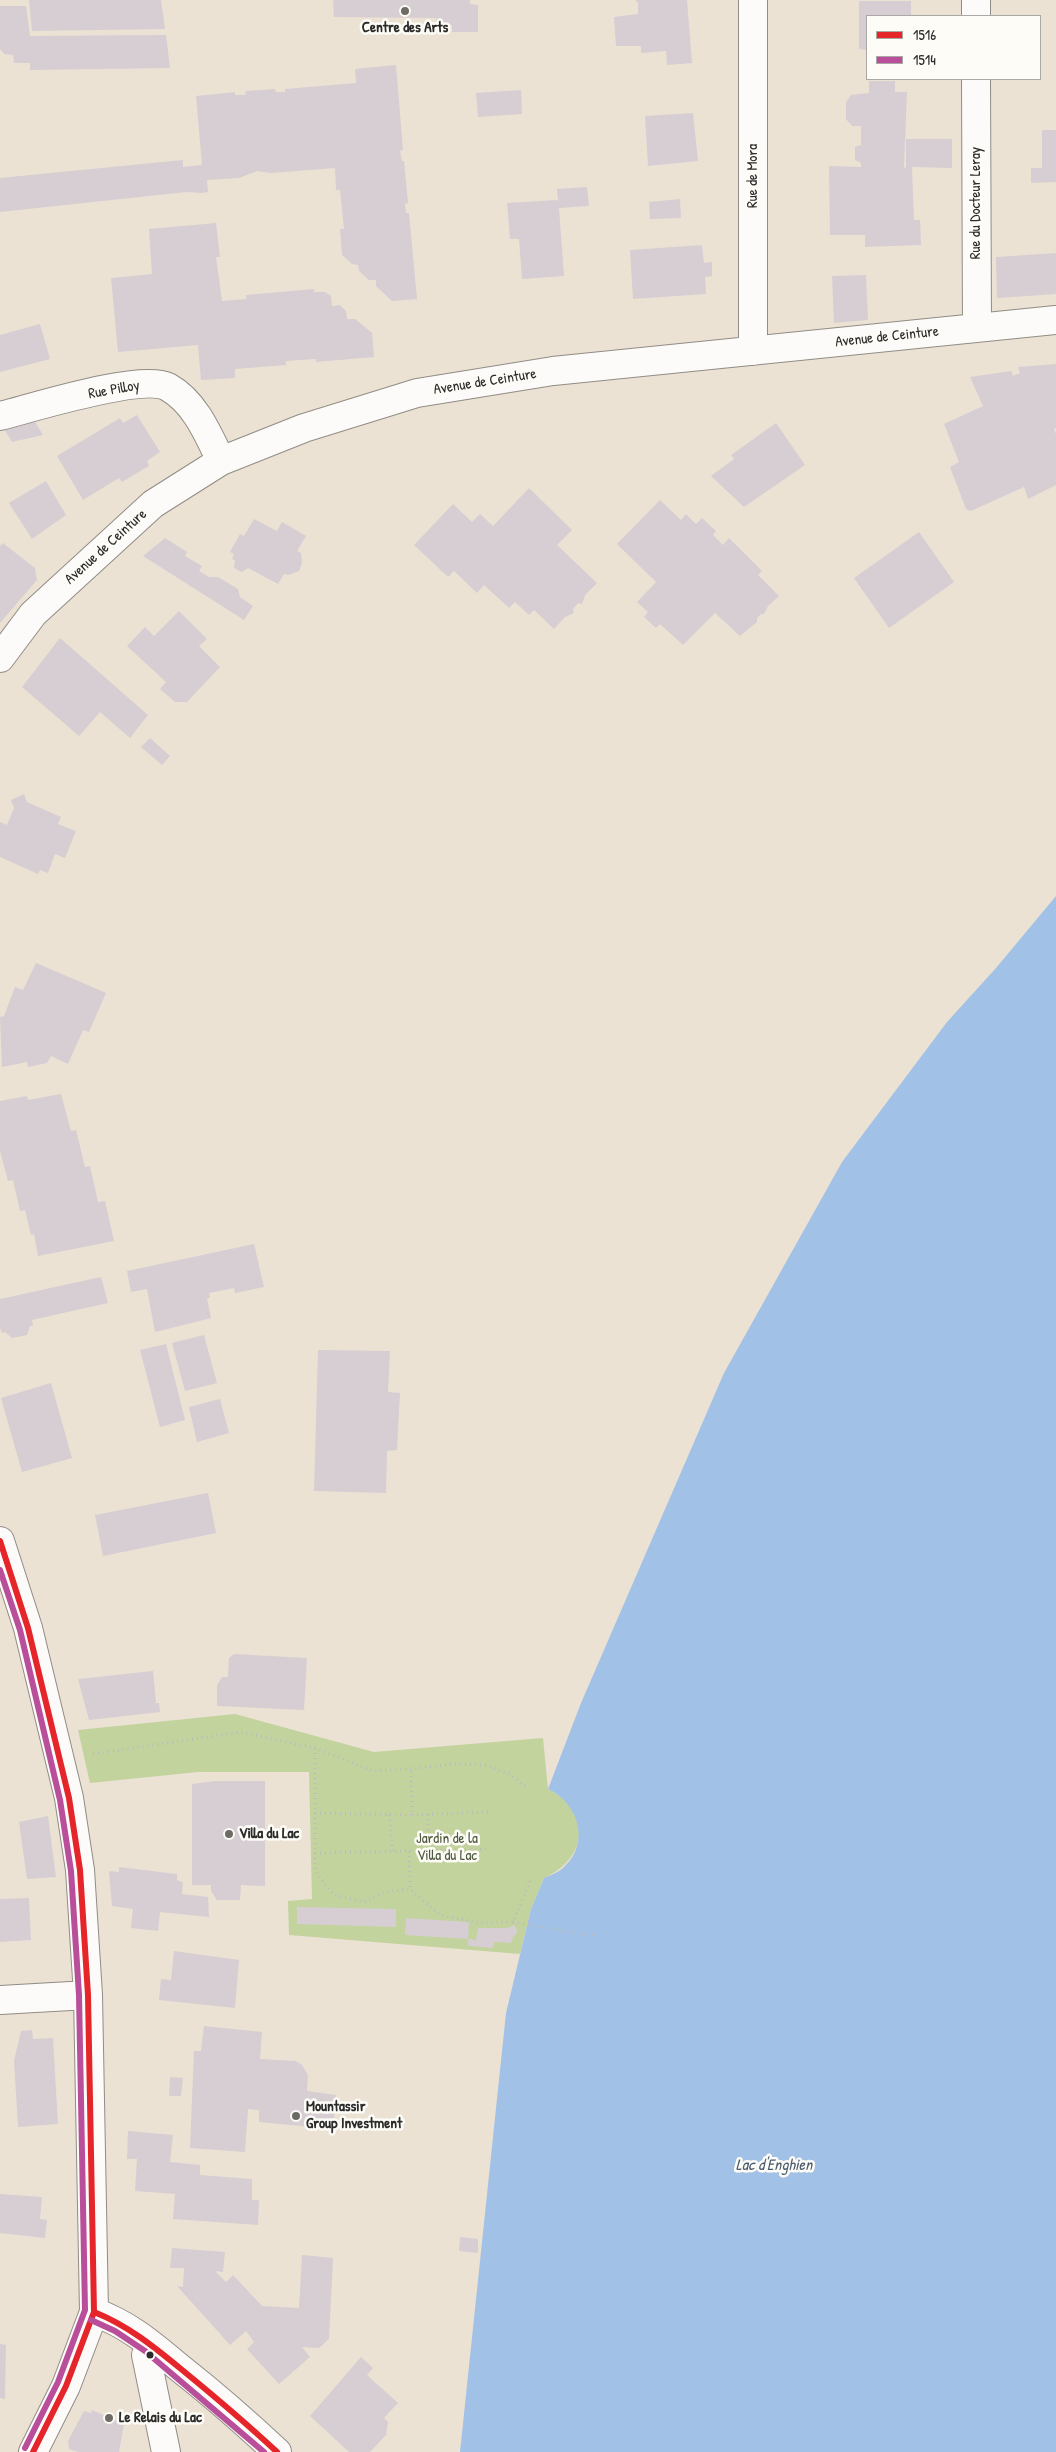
<!DOCTYPE html>
<html>
<head>
<meta charset="utf-8">
<style>
	body { margin:0 }
	#map { position:relative; width:1056px; height:2452px; overflow:hidden; background:#ebe2d4; font-family:"Patrick Hand",sans-serif }
	canvas { display:block }
	.legend { position:absolute; left:866px; top:15px; width:175px; height:65px; box-sizing:border-box; background:#fdfcf7; border:1px solid #a9a8a5; margin:0; padding:6px 9px; list-style:none; font-size:15px; color:#2b2b2b }
	.legend li { display:flex; align-items:center; gap:10px; height:25px }
	.legend b { width:25px; border:1px solid #a9a8a5 }
</style>
</head>
<body>
<div id="map">
<canvas width="1056" height="2452"></canvas>
<ul class="legend">
<li><b style="height:6px;background:#e52529"></b>1516</li>
<li><b style="height:6px;background:#b94e9a"></b>1514</li>
</ul>
</div>
<script>
const ctx = document.querySelector('canvas').getContext('2d');
ctx.lineJoin = 'round';
function fill(path, color) {
  ctx.fillStyle = color;
  ctx.fill(path, 'evenodd');
}
function stroke(path, color, width, dash) {
  ctx.strokeStyle = color;
  ctx.lineWidth = width;
  ctx.lineCap = dash ? 'butt' : 'round';
  ctx.setLineDash(dash || []);
  ctx.stroke(path);
}
function drawText(font, color, halo, rows, align = 'center') {
  ctx.font = font + ' "Patrick Hand",sans-serif';
  ctx.lineWidth = 5;
  ctx.setLineDash([]);
  ctx.textBaseline = 'middle';
  ctx.strokeStyle = halo;
  ctx.fillStyle = color;
  for (const [text, x, y, turn = 0] of rows) {
    ctx.save();
    ctx.translate(x, y);
    ctx.rotate((+turn || 0) * Math.PI / 180);
    ctx.textAlign = isNaN(turn) ? turn : align;
    if (halo) ctx.strokeText(text, 0, 0);
    ctx.fillText(text, 0, 0);
    ctx.restore();
  }
}
const green = new Path2D(`
	M235 1714 374 1752 543 1738 548 1789C593 1811 588 1859 544 1878L531 1909 520 1954 289 1935 288 1901 312 1899 309 1772H198L90 1783 78 1730Z`);
const water = new Path2D(`
	M1056 896V2452H460L506 2013 531 1909 544 1878C551 1875 559 1872 564 1867 591 1842 578 1803 548 1789L581 1703 724 1373 842 1162 947 1022 996 968Z`);
const building = new Path2D(`
	M29 0H161L165 29 32 31Z
	M333 0H470V4L478 5V32H452V25H437L436 18 334 17Z
	M635 0H687L692 63 667 65 666 51 641 53V46H616L614 17 638 14V3Z
	M859 1H911V16H867V50L859 49Z
	M0 6H26L30 36 166 35 170 68 30 70V63H14L13 55 4 54 0 49Z
	M396 65 403 150 400 151 402 161H404L408 203 405 204 406 213H409L417 299 392 301 376 286V280H369L359 271 358 265 352 264 342 255 340 229H344L340 190H336L335 168 271 173 257 171 239 178 207 180 208 192 202 193 186 192 0 212V178L183 160V167L202 165 196 96 235 92V95H245L246 91 275 89 276 92H285V89L356 83 355 69Z
	M869 81H895V92H907L904 167 906 168V139H952V168L912 167 914 220H920L921 245 865 247V235H830L829 166 861 167V163L855 160V147L861 145V126H852L846 119V102L851 95 869 93Z
	M521 90 522 114 478 117 476 93Z
	M693 113 698 161 648 166 645 116Z
	M1042 130H1056V182L1031 183V168H1042Z
	M587 187 589 206 559 208 564 276 522 279 519 239H510L507 203 558 200 557 189Z
	M680 199 681 218 650 219 649 202Z
	M216 223 220 257H216L222 301 246 299V295L314 289V292H325L331 296 332 306 340 305 346 311 347 319H355L372 333 374 357 316 362V359L286 361V365L235 369V378L201 380 198 345 118 352 111 278 152 274 149 229Z
	M702 245 704 263 712 262V276L705 277 706 294 633 299 630 250Z
	M1056 253V294L997 298 996 257Z
	M866 275 868 320 834 323 832 276Z
	M40 324 50 359 0 372V335Z
	M1056 364V428L1054 429 1056 434V485L1028 499 1024 487 971 511 966 509 950 467 959 462 944 424 983 406 970 377 1011 371 1013 376 1020 373 1018 367Z
	M137 415 160 452 147 461 149 466 122 482 119 478 83 500 57 456 120 418 123 423Z
	M32 417 43 435 12 442 1 424Z
	M776 423 805 465 744 507 711 476 734 459 731 455Z
	M46 481 66 515 32 539 9 503Z
	M529 488 572 530 557 545 597 583 585 595 582 604 578 603 573 609 574 613 565 617 554 629 534 610 529 615 515 602 509 608 484 585 477 593 454 571 448 577 414 545 453 504 472 522 480 514 493 526Z
	M660 500 681 520 686 514 696 524 702 518 716 531 713 535 723 545 729 538 762 571 758 575 779 596 768 606 764 614H761L757 618V622L740 636 715 613 683 645 660 624 656 628 644 617 648 612 637 602 656 582 617 544Z
	M254 519 277 531 282 522 306 536 297 551 301 553 302 563 299 571 288 575 284 574 278 584 248 568 242 572 234 568 235 560 232 559 234 554 230 552 240 534 244 536Z
	M919 532 954 582 889 628 854 578Z
	M165 538 187 552 185 556 202 566 199 571 209 577H218L238 589 240 597 253 606 244 620 143 556Z
	M3 543 35 568 37 580 0 623V546Z
	M179 611 207 639 199 646 220 667 187 702H175L160 689 166 682 127 646 145 627 154 636Z
	M60 638 148 715 130 738 100 712 79 736 22 687Z
	M150 738 170 756 162 765 141 747Z
	M24 794 27 802 61 817 58 824 76 831 65 858 55 854 48 873 40 870 38 874 0 857V822L7 825 14 808 11 800Z
	M36 963 106 993 89 1032 83 1030 68 1064 51 1056 47 1063 28 1067 27 1062 2 1067 0 1017 4 1016 15 987 23 990Z
	M61 1094 71 1131 76 1130 85 1167 90 1166 98 1202 105 1201 114 1241 38 1256 34 1234 31 1235 25 1210 20 1211 13 1180 8 1181 0 1151V1101L27 1096 28 1100Z
	M254 1244 264 1287 235 1293 234 1288 209 1293 210 1298H207L211 1318 155 1332 147 1289 131 1292 127 1271Z
	M101 1277 108 1303 32 1320 33 1326H30L27 1335 12 1338 5 1332 2 1333 0 1328V1299Z
	M204 1335 217 1383 185 1391 172 1343Z
	M166 1344 185 1420 160 1427 140 1350Z
	M318 1350 390 1351 388 1392 400 1393 397 1450 387 1451 386 1493 314 1491Z
	M51 1383 72 1458 22 1472 1 1398Z
	M220 1399 229 1433 197 1442 189 1407Z
	M208 1493 216 1533 103 1556 95 1515Z
	M234 1654 307 1658 304 1710 217 1706V1685L222 1677H228L229 1658Z
	M153 1671 156 1703H159L160 1712 89 1720 78 1679Z
	M215 1781H265V1886L241 1885 240 1900H217L211 1891V1885H192V1784Z
	M48 1816 56 1877 27 1879 19 1822Z
	M119 1867 177 1874V1880L183 1882 182 1894 208 1897 209 1917 160 1912 158 1931 131 1928 133 1909 112 1906 109 1871 119 1872Z
	M29 1898 31 1940 0 1942V1899Z
	M297 1907 396 1909V1927L297 1924Z
	M406 1918 469 1922 468 1939 476 1940 478 1928H507L514 1925 518 1932 513 1937 511 1943 494 1942 493 1948 468 1946V1939L405 1935Z
	M174 1951 239 1960 235 2008 159 2000 161 1979 171 1980Z
	M204 2026 262 2032 260 2059 296 2061 302 2065 308 2075 307 2091 336 2095 333 2129 259 2122V2110L248 2109 245 2152 190 2148 194 2051H201Z
	M32 2030 33 2039 53 2038 58 2124 18 2127 14 2061 21 2031Z
	M170 2077 183 2078 181 2096H169Z
	M128 2131 173 2135 170 2162 200 2165V2175L252 2179V2200H259L258 2225 173 2219 175 2194 135 2191 137 2159H127Z
	M0 2194 42 2197 40 2219 47 2220 45 2238 0 2233Z
	M460 2237 478 2239V2253L459 2251Z
	M172 2248 225 2252 223 2272 215 2271 226 2282 233 2275 262 2306 299 2308 302 2255 333 2258 329 2339 319 2348 302 2347 310 2357 279 2384 247 2349 254 2342 246 2331 230 2345 177 2286 183 2287 184 2268H170Z
	M0 2344 6 2345 5 2399 0 2398Z
	M361 2357 373 2368 367 2375 398 2403 384 2418 388 2422 386 2435 370 2452H349L310 2416Z
	M92 2410 124 2424 119 2452H78L69 2449 68 2441 84 2411 91 2413Z`);
const path = new Path2D(`
	M315 1748V1871L334 1895 364 1902 384 1892 410 1889 440 1915 481 1923 513 1922 531 1879
	M93 1754 241 1732 315 1748 373 1771 411 1769 456 1764 486 1765 509 1774 526 1787
	M315 1813 412 1815 411 1769
	M428 1814V1851
	M389 1815 393 1852
	M412 1815 491 1812
	M409 1851 410 1889
	M315 1853 490 1849
	M513 1922 595 1936`);
const minor = new Path2D(`
	M976 0V16
	M976 79 977 327
	M753 351V0
	M0 416C32 408 142 373 168 387 195 402 208 434 221 461
	M0 658 33 614 153 504 221 461 304 428 417 393 553 371 1056 320
	M0 1541 28 1628 69 1798 80 1870 88 1995 94 2312 66 2386 33 2452
	M0 2000 88 1995
	M94 2312C130 2325 152 2345 181 2369 214 2395 246 2423 277 2452
	M153 2346 146 2355 166 2452`);
const bus1 = new Path2D(`
	M0 1541 28 1628 69 1798 80 1870 88 1995 94 2312 66 2386 33 2452
	M94 2312C127 2325 153 2346 181 2369 214 2396 246 2423 277 2452`);
const bus2 = new Path2D(`
	M0 1570 20 1630 60 1800 71 1871 79 1995 85 2310 58 2382 25 2448
	M91 2320 115 2331 145 2351 264 2452`);
const markers = [
	[405,11,5,"#6e6b66"],
	[229,1834,5,"#6e6b66"],
	[296,2116,5,"#6e6b66"],
	[150,2355,4.5,"#2b2b2b"],
	[109,2418,5,"#6e6b66"]
];
const poiNames = [
	["Centre des Arts",405,28,"center"],
	["Villa du Lac",239,1834],
	["Mountassir",306,2107],
	["Group Investment",306,2124],
	["Le Relais du Lac",119,2418]
];
const streetNames = [
	["Rue de Mora",753,176,-90],
	["Rue du Docteur Leray",976,203,-90],
	["Avenue de Ceinture",887,337,-6],
	["Avenue de Ceinture",485,382,-9],
	["Rue Pilloy",114,390,-10],
	["Avenue de Ceinture",106,547,-42]
];
const parkNames = [
	["Jardin de la",447,1839],
	["Villa du Lac",447,1856]
];
const waterNames = [
	["Lac d'Enghien",774,2166]
];
fill(green, '#c2d39d');
fill(water, '#a2c1e6');
fill(building, '#d6ced2');
stroke(minor, '#918c85', 30);
stroke(path, '#bdbcba', 3, [1, 4]);
stroke(minor, '#fcfbf9', 28);
stroke(bus1, '#e52529', 6);
stroke(bus2, '#b94e9a', 6);
for (const [x, y, r, color] of markers) {
  const dot = new Path2D();
  dot.arc(x, y, r, 0, 2 * Math.PI);
  ctx.fillStyle = color;
  ctx.fill(dot);
  stroke(dot, '#fdfcf7', 2);
}
drawText('bold 15px', '#2b2b2b', '#fdfcf7', poiNames, 'left');
drawText('15px', '#2b2b2b', '#fdfcf7', streetNames);
drawText('15px', '#4e5a40', '#fdfcf7', parkNames);
drawText('italic 16px', '#495b6f', '#fdfcf7', waterNames);
</script>
</body>
</html>
